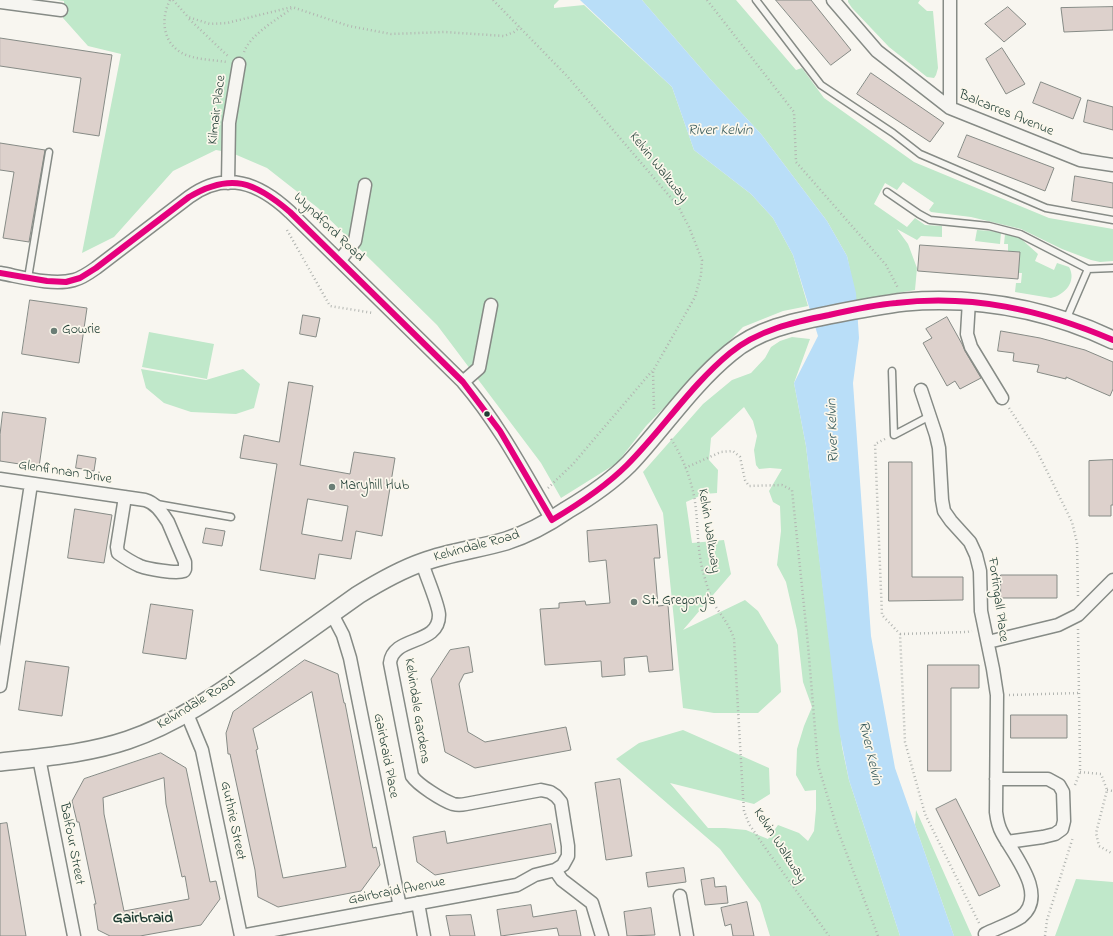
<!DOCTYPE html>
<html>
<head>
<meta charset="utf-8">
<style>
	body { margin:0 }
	canvas { display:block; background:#f8f6f0 }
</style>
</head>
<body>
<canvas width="1113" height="936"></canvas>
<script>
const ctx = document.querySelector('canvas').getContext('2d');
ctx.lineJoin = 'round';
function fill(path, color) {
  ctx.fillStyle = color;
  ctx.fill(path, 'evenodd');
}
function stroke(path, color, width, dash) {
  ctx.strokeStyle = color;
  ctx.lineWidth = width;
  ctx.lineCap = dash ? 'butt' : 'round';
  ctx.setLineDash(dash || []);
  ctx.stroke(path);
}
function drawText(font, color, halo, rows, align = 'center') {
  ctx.font = font + ' "Indie Flower",sans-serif';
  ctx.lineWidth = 3.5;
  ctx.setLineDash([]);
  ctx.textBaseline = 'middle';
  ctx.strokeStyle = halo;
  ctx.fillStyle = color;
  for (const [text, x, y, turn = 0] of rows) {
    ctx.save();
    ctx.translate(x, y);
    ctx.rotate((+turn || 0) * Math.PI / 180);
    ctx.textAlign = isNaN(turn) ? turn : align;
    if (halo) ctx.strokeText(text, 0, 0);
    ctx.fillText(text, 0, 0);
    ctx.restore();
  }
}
const green = new Path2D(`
	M57 0H559L554 5V8L584 5 672 87 694 150 751 194 773 218 793 255 808 306 783 311 743 327 646 426 617 463 561 498 541 463 437 325 318 208 267 168 232 153 216 150 173 171 114 237 82 253 121 54 88 46 63 18 64 1Z
	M642 0H736L796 70 802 68 824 98 914 162 1049 218 1113 229V261L1100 262 1091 260 1062 249 1021 229 971 217 931 212 929 210 934 203 903 182 897 190 885 183 874 204 907 227 915 218 925 225 942 226V237L921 236 917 240 897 229 908 244 917 268 915 290 856 300 847 256 827 221 761 134 711 80Z
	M848 0H920L918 3 927 11H933L938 68 936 75 934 78 927 77 889 47 852 8 848 2Z
	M977 230 991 231 1001 233 1000 244 975 241Z
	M1005 234 1019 237 1038 254 1035 261 1054 270 1057 263 1069 267C1077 281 1065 295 1051 298L1015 292 1016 283H1021L1022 273H1018L1008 251V244H1004Z
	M149 332 214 344 207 379 142 367Z
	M792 337 810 339 794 383 806 446 842 747 849 780 900 936H770L760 903 720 849 616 759 639 743 683 730 769 768 770 794 754 804 670 783 708 828H725L746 830 768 839 778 825 799 833 808 841 814 831 816 809V790L805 791 796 775 797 749 804 726 812 707 803 682 797 630 786 582 777 565 781 531 780 506 773 502 769 491 782 469 770 468 759 469 756 465 754 450 757 436 753 421 744 407 711 438 709 460 718 470 717 493 704 494 686 502 692 543 724 540 731 574 683 630 745 600 758 611 778 645 781 692 758 713H714L683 708 663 513 643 472 703 404 732 380 751 373 765 358 771 347 780 341Z
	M141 369 206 380 243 369 260 384 254 408 236 414 191 412 164 403 146 388Z
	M916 810 972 936H954L915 825Z
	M1076 879 1113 882V936H1055Z`);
const water = new Path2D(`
	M580 0H642L711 80 761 134 827 221 847 256 856 293 859 338 853 383 871 636 895 768 954 936H900L849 780 839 730 806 446 794 383 818 336 793 255 773 218 751 194 694 150 672 87Z`);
const building = new Path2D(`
	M776 0H811L851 50 831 65Z
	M1008 7 1026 24 1004 42 985 24Z
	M1113 7V30L1064 32 1061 8Z
	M0 38 112 55 99 136 73 132 81 78 0 66Z
	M1002 48 1025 84 1006 94 986 59Z
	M871 73 944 123 930 142 857 94Z
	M1041 82 1081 98 1073 119 1033 103Z
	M1088 100 1113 107V130L1084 122Z
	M967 135 1054 168 1045 191 958 157Z
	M0 143 45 150 29 242 3 238 14 172 0 170Z
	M1075 176 1113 183V208L1072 201Z
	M920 245 1020 252 1018 279 918 271Z
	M30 300 87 308 79 363 22 354Z
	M303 315 320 318 316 337 300 334Z
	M947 317 962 344 965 351 981 378 960 389 955 381 947 386 923 343 932 338 926 329Z
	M1001 331 1040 338 1085 350 1113 362V389L1110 396 1066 377V379L1037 372 1039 365 1013 361 1014 353 998 351Z
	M289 382 313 386 300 465 350 474 354 452 395 458 382 536 356 531 351 559 319 554 315 579 260 570 277 464 240 458 244 435 279 442ZM308 499 348 506 342 541 302 534Z
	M3 412 46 418 39 467 0 461V435Z
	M78 455 96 458 94 471 76 468Z
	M1113 460V505H1111V516H1089V461Z
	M889 462H912V577H963V600L889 601Z
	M75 509 112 515 104 563 68 558Z
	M657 525 660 558H654L658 606 668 605 673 670 649 672 647 656 624 658 625 675 602 677 601 661 545 665 540 609 559 608V603L585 601 586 605 610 603 606 560 589 562 587 531Z
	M206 528 225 531 222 546 203 543Z
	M1001 575H1057V598H1001Z
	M151 604 193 610 186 659 143 653Z
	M469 647 473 672 464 674 459 684 468 732 485 742 566 727 571 750 475 768 445 752 431 679 450 650Z
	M305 660 338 674 344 703H345L373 848 376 847 380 865 361 891 278 907 258 897 255 870 230 754H228L226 733 233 712ZM312 692 346 867 283 878 256 750 258 749 253 729Z
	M26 661 69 667 62 716 19 710Z
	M928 665H979V688H951V771H928Z
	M1011 715H1067V738H1011Z
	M161 753 186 768 210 882 216 881 220 899 201 925 140 936H110L98 930 94 904H96L79 822H77L72 801 84 779ZM164 778 166 804 182 877 185 876 189 899 124 911 104 814 103 798Z
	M620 779 632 856 606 860 595 783Z
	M956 799 1000 886 979 896 936 809Z
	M7 823 26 936H0V824Z
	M551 824 556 853 435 875 417 862 413 837 445 831 447 843Z
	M684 868 686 882 648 887 646 873Z
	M714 878 715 887 726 886 728 903 705 905 701 880Z
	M747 902 754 936H733L731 924 725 926 721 908Z
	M531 905 533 917 576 910 581 936H559L557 928 501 936 497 910Z
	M651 908 655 935 627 936 624 912Z
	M471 915 475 936H450L446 916Z`);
const path = new Path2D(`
	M170 0C159 22 164 48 189 56 201 60 215 60 227 62
	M173 0 188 17 210 24 227 23 292 7 349 26 391 34 445 32 504 36 514 32 520 27
	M493 0 567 76 678 206 689 227 702 260 701 275 695 297 653 371 654 409
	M707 0 794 112 796 162 886 265 898 288
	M189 19 229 57
	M244 52C250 35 276 20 291 9
	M287 230 330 306 373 313
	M1009 408 1036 449 1072 522 1077 543 1078 596
	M671 439C682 456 690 476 694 496 699 522 696 549 704 575 707 586 710 597 716 607 723 618 730 626 734 639L743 796 744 811 749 824 766 849 829 936
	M885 439 875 444 882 615 900 634 905 742 925 814 979 923
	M685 468 721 452 733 451 740 457 745 480 749 486 782 485 792 490 808 645 818 765 838 831 878 936
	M548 488 573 464 652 371
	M900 634 967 632 972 631
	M1009 695 1079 693
	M1080 772 1101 774 1107 790 1096 833 1099 846 1113 854
	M1075 785 1080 772V761L1078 629
	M1107 790 1113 791
	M1045 936 1047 920 1073 837`);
const lane = new Path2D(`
	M756 0 821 85 893 133 920 154 1046 208 1113 220
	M887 192 919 214 930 220 989 226 1020 234 1088 269 1066 320
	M1088 269 1113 268
	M28 278 49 152
	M892 371 894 435 930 416
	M157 504 231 517`);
const street = new Path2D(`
	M833 0 877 51 950 108 1080 160 1113 165
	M0 2 61 10
	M950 108V0
	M228 183 229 123 239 64
	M340 260 355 241 365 185
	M0 273C22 277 53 286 74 280 82 278 89 273 96 268L189 197C226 170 259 183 290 212L463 382C499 424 524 472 552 520
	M969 301 967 334 971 347 1002 398
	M463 382 479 368 491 305
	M921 390 936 435 939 448 942 500 944 511 951 521 970 542 976 555 980 571 981 611 993 669 997 695 996 812C997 820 998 826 1002 833 1013 854 1049 895 1021 917 1012 923 995 929 985 934
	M0 479 145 500C156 503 162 513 168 522L185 562V569L184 571C176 574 148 569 140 566 133 563 125 558 118 553L117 547 125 497
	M332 614 343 635 350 658 400 907
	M988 642 1058 625 1078 615 1113 580
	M0 686 31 484
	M187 714 202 750 241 936
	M39 758 74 936
	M996 779H1048L1059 785 1063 792 1064 821 1062 829 1055 834 1043 837 1007 842
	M555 870 562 880 592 903 602 936
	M680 896 687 936
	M418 903 424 936
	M241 936 517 885 535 875 555 870 563 865 568 856V846L561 802 556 796 550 792 541 790 466 804C461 805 457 805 453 804 442 800 418 785 412 776L390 663C393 635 439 646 439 615 439 605 425 574 422 562`);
const secondary = new Path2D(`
	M0 762C43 757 87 754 128 740 178 723 221 692 264 662 296 639 327 617 358 595 379 582 400 570 423 562 450 552 479 549 506 541 528 534 548 523 567 510 589 497 611 482 629 464 663 428 691 385 730 353 758 329 794 322 829 315 854 310 879 305 905 302 978 296 1047 309 1113 340`);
const bus1 = new Path2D(`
	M0 273 47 281 66 282 80 278 96 268 189 197C231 172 255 182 290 212L463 382 500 431 552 520
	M552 520C579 504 605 487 627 465 663 429 691 385 730 353 758 330 794 322 829 315 851 310 873 305 896 303 972 294 1043 310 1113 340`);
const markers = [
	[54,331,4,"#6b7e76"],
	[487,414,3.5,"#1f3d34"],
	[332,487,4,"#6b7e76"],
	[634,602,4,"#6b7e76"]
];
const streetNames = [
	["Kilmair Place",218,110,-83],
	["Balcarres Avenue",1006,114,22],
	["Kelvin Walkway",658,168,51],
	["Wyndford Road",328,228,44],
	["Glenfinnan Drive",65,473,9],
	["Kelvin Walkway",708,531,81],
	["Kelvindale Road",477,547,-15],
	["Fortingall Place",997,600,82],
	["Kelvindale Road",197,704,-31],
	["Kelvindale Gardens",416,711,81],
	["Gairbraid Place",385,756,79],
	["Guthrie Street",232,821,78],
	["Balfour Street",71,844,79],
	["Kelvin Walkway",779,846,57],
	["Gairbraid Avenue",397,892,-11]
];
const poiNames = [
	["Gowrie",62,331],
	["Maryhill Hub",340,487],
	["St. Gregory's",642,602]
];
const waterNames = [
	["River Kelvin",720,132],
	["River Kelvin",834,431,-92],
	["River Kelvin",869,753,77]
];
const quarterNames = [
	["Gairbraid",143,919]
];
fill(green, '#c0e8ca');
fill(water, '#b9def8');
fill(building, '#ddd1cc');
stroke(building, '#868b86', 1);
stroke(lane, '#868b86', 9);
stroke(street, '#868b86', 15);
stroke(secondary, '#868b86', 20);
stroke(path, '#b2b5b1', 2.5, [1, 3]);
stroke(lane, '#f6f5f1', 6);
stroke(street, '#f6f5f1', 12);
stroke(secondary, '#f6f5f1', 17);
stroke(bus1, '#e5007d', 6);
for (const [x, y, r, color] of markers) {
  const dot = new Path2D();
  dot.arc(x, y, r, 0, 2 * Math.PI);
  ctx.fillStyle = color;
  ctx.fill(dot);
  stroke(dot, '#fbf7ec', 1.5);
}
drawText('14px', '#1f3d34', '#fbf7ec', streetNames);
drawText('14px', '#1f3d34', '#fbf7ec', poiNames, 'left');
drawText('italic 15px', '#385b5c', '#fbf7ec', waterNames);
drawText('bold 16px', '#1f3d34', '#fbf7ec', quarterNames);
</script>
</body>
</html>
